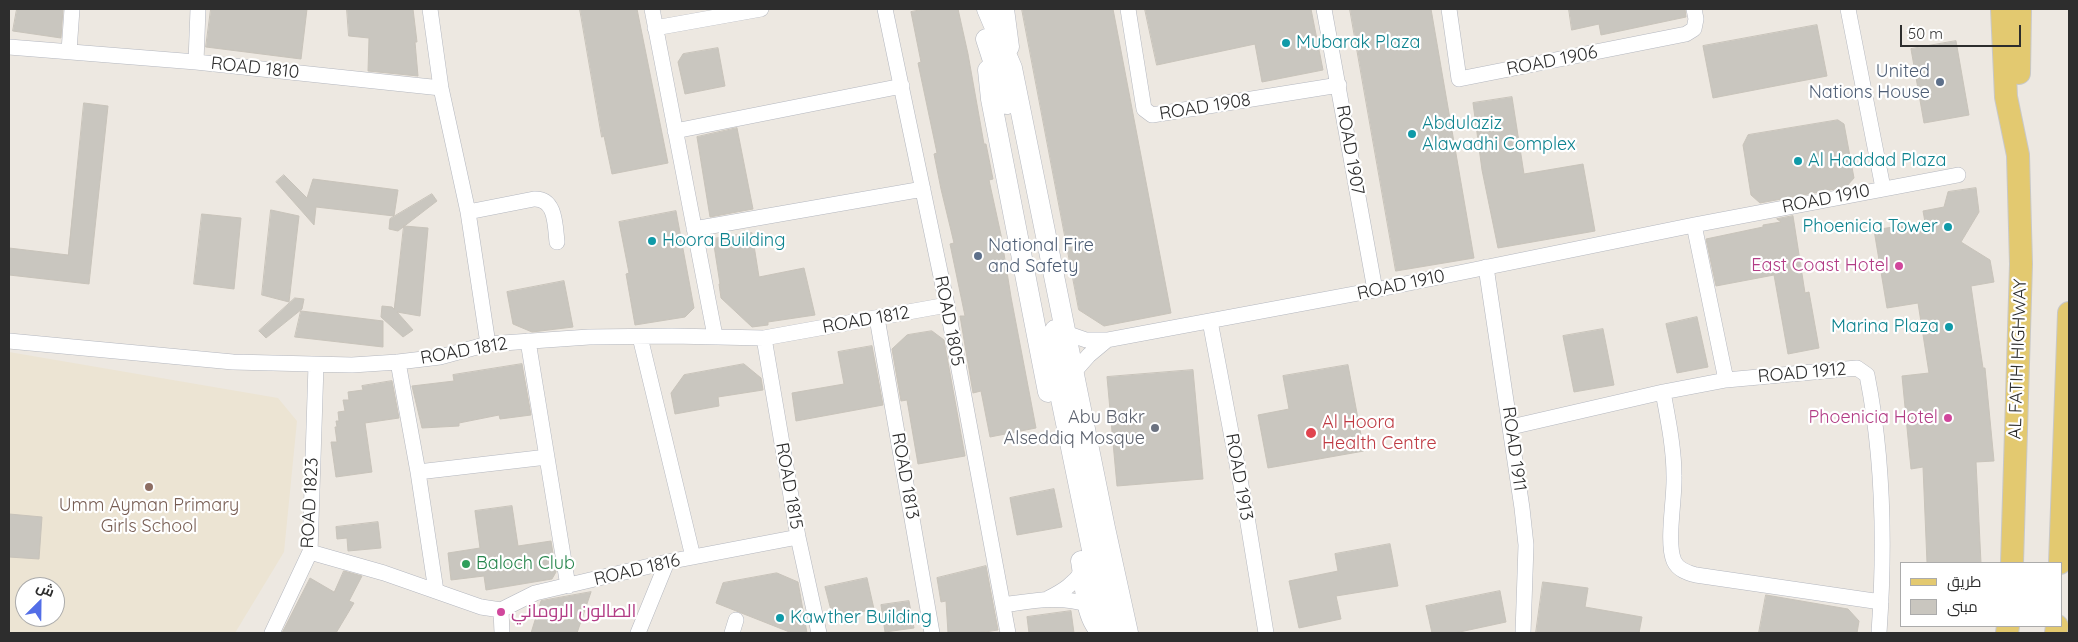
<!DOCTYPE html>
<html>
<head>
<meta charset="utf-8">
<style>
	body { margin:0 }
	#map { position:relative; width:2078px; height:642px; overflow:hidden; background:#ede8e1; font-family:Quicksand,Cairo,sans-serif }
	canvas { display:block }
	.frame { position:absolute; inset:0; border:10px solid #2d2d2d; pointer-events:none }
	.legend { position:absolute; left:1900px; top:562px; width:162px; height:65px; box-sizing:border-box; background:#fff; border:1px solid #ababab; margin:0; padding:6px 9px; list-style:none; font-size:15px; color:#2d2d2d }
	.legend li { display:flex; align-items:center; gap:10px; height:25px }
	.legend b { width:25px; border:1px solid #ababab }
	.north { position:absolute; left:15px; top:577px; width:50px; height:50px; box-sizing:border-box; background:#fff; border:1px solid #ababab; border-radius:50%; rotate:23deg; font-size:14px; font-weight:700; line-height:20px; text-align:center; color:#2d2d2d }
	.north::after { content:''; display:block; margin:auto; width:18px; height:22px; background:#536ee7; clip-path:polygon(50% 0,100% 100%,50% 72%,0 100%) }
	.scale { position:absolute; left:1900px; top:25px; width:121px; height:22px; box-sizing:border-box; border:2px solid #2d2d2d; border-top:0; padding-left:6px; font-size:15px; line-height:18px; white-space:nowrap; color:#2d2d2d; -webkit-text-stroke:4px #fff; paint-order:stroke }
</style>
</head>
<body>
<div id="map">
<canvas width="2078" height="642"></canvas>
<div class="frame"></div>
<ul class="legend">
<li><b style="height:6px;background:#e3c970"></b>طريق</li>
<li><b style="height:14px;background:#c9c6bf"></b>مبنى</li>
</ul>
<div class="north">ش</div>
<div class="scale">50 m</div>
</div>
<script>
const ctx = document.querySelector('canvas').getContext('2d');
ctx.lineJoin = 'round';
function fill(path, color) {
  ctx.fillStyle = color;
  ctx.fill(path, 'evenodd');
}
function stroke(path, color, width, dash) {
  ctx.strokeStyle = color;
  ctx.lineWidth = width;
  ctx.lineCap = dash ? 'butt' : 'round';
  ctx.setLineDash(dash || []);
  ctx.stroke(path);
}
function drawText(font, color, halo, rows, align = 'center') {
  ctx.font = font + ' Quicksand,Cairo,sans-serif';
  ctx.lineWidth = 4.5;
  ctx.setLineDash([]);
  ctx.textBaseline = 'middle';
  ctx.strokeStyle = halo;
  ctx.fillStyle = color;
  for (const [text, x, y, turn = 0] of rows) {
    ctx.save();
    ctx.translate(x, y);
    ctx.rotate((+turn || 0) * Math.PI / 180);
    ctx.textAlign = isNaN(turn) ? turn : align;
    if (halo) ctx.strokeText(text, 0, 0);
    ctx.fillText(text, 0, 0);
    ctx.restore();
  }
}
const education = new Path2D(`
	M9 352 278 398 297 421 284 552 235 633H9ZM25 587H55V617H25Z`);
const building = new Path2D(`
	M17 9H63L61 38 13 31Z
	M211 9H307L301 59 206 47Z
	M347 9H413L417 42H415L418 76 368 71 369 38 349 36Z
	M580 9H637L668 163 612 174 604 136 602 137Z
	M925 9H958L968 54 984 144H986L993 179 989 180 1001 235 1011 297 1036 428 990 437 981 391 973 393 960 316H965L950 244 954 243 941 189 934 154 937 153 918 63 921 62 911 12Z
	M1022 9H1113L1171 313 1104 326 1079 310Z
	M1145 9H1311L1323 70 1262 82 1255 44 1157 65Z
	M1350 9H1431L1474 258 1396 271Z
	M1569 9H1685L1686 17 1601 35 1599 24 1572 30Z
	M1817 25 1827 76 1713 98 1703 46Z
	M1956 41 1969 115 1924 123 1911 49Z
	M718 48 725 86 685 94 678 62 683 54Z
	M1512 97 1524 174 1583 164 1595 231 1498 248 1482 170 1473 103Z
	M84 103 108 106 89 284 9 275V248L68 255Z
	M1838 120 1844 124 1854 178 1846 187 1760 203 1751 195 1743 145 1748 135Z
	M737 128 753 209 710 217 697 137Z
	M284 175 307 198 313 179 398 190 394 216 316 207 314 225 276 182Z
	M1976 188 1979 212 1961 242 1990 260 1994 282 1971 286 1983 368H1985L1994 461 1976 462 1981 563H1927L1923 467 1911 469 1902 376 1929 373 1918 303 1887 308 1874 230 1925 222 1923 211 1944 207 1948 192Z
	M432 194 437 201 398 231 389 229 390 219Z
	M271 210 299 216 289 302 262 295Z
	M676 211 694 308 685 317 635 325 626 274 629 273 619 222Z
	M202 214 241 218 234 289 194 284Z
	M1793 216 1805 293 1809 292 1819 348 1788 354 1774 275 1716 286 1706 239 1763 227V225L1781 222 1777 219Z
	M404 226 428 228 420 316 397 312 413 330 403 337 381 317 382 306 392 307 394 309Z
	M752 233 759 277 804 268 815 315 768 322V325L752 327 721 298 719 284H720L713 239Z
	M564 281 573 327 532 332 513 324 507 292Z
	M295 298 304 299 302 309 266 338 259 331Z
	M301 311 383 321V347L295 337Z
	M1697 317 1708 367 1677 373 1666 324Z
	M1603 329 1614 385 1574 392 1563 336Z
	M932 331 944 340 965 456 918 464 907 400 901 401 892 349 907 335Z
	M872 346 883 405 796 421 792 393 844 384 838 352Z
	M522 364 531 415 500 419 499 415 459 423V426L422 428 412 386 454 381 453 375Z
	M744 364 761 378 763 390 718 397 719 406 675 414 671 393 684 375Z
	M1348 365 1364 451 1268 468 1258 415 1289 409 1283 376Z
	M1193 370 1203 479 1117 486 1107 377Z
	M392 381 399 418 365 423 372 472 336 477 331 442H337L335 427H337L336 421H339L338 412 345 411 343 400H349L348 392 363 390 362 386Z
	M1054 489 1062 527 1017 535 1010 498Z
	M512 506 518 546 551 541 556 572 552 579 486 590 484 576 451 580 448 553 480 548 475 511Z
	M9 514 42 517 39 559 9 557Z
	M378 522 381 548 348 551 347 538 337 539 336 527Z
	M1390 544 1398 586 1336 596 1341 619 1299 628 1289 581 1338 571 1335 554Z
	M986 566 998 630 978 633H948L946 601 941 602 937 578Z
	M344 571 362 576 349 601 354 603 336 633H282L310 578 334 592Z
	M777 573 798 582 807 633H792L716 603 723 583Z
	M867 578 874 609 833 618 825 587Z
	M1543 582 1588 588 1585 607 1642 617 1639 633H1536Z
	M1500 591 1506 622 1455 633H1432L1426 606Z
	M591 592 577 633H531L541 601Z
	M1766 595 1848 609 1859 621 1857 633H1759Z
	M909 601 914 628 885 632 881 605Z
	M1071 611 1074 633H1029L1027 617Z`);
const minor = new Path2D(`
	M430 9 441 88 468 212 488 344
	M652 9 715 336
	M885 9 947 305 1008 633
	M1128 9 1144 109 1152 115 1339 85
	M1324 9 1375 290
	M1449 9 1459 79 1686 34 1694 29 1696 19 1694 9
	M1848 9 1883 188
	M655 28 761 9
	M9 47 196 62 441 88
	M69 51 72 9
	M196 62 198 9
	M675 131 902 86
	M468 212 534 199C556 198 555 225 557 242
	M1694 225 1726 380
	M694 229 923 189
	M1486 267 1522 508 1526 545 1523 633
	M877 318 932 633
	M1210 321 1247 517 1266 633
	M1066 333 1086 340H1107L1375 290 1694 225 1958 175
	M640 337 693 557
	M764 338 798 537 819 633
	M9 341 233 362 352 365 398 362 440 357 488 344 589 337 672 336 764 338 947 305
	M528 341 568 586
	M398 362 418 472 436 591
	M1074 372 1089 355 1107 340
	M1663 392C1668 419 1674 448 1674 476 1675 498 1666 542 1674 561 1678 570 1688 573 1696 575L1881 602
	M1511 427 1663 392 1726 380 1857 368 1867 375C1884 460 1885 547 1879 633
	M418 472 547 457
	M310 552 384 573 481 607 501 610 535 593 667 562 798 537
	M1049 598C1063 591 1074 584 1083 570
	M1003 605C1032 601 1060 595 1089 605
	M501 610 502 633
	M272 633 310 552 316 365
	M638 633 667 562
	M732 633 736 620`);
const secondary = new Path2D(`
	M987 9 1012 68 1105 528 1128 633
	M1004 9 1009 47
	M986 39 1007 104
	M988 70 991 99 1048 392
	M1055 330 1060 394 1098 579 1112 633
	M1081 561C1085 582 1085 621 1103 633`);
const primary = new Path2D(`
	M2002 9 2006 97 2018 155 2021 264 2012 563
	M2019 73 2020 9
	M2060 563 2069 313
	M2007 633 2008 626
	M2056 633 2057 626`);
const markers = [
	[1286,43,5,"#0f9aa8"],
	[1940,82,5,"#5c6f8a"],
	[1412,134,5,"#0f9aa8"],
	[1798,161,5,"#0f9aa8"],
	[1948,227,5,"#0f9aa8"],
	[652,241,5,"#0f9aa8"],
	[978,256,5,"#5c6f8a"],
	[1899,266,5,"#d1479c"],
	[1949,327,5,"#0f9aa8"],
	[1948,418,5,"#d1479c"],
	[1155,428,5,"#6b7280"],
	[1311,433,6,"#e0444e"],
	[149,487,5,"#8d6e63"],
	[466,564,5,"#2e9e5b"],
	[501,612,5,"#d1479c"],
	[780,618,5,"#0f9aa8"]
];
const cultureNames = [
	["Mubarak Plaza",1296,43],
	["Abdulaziz",1422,124],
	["Alawadhi Complex",1422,145],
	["Al Haddad Plaza",1808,161],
	["Phoenicia Tower",1938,227,"right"],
	["Hoora Building",662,241],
	["Marina Plaza",1939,327,"right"],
	["Kawther Building",790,618]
];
const streetNames = [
	["ROAD 1906",1552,61,-11],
	["ROAD 1810",255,68,6],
	["ROAD 1908",1205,107,-9],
	["ROAD 1907",1350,150,80],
	["ROAD 1910",1826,199,-11],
	["ROAD 1910",1401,285,-12],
	["ROAD 1812",866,320,-10],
	["ROAD 1805",949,321,79],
	["ROAD 1812",464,351,-10],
	["AL FATIH HIGHWAY",2018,359,-88],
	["ROAD 1912",1802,373,-5],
	["ROAD 1911",1514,449,82],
	["ROAD 1813",905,476,80],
	["ROAD 1913",1239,477,80],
	["ROAD 1815",789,486,80],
	["ROAD 1823",310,503,-87],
	["ROAD 1816",637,570,-13]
];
const serviceNames = [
	["United",1930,72],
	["Nations House",1930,93],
	["National Fire",988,246,"left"],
	["and Safety",988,267,"left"]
];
const hotelNames = [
	["East Coast Hotel",1889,266],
	["Phoenicia Hotel",1938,418],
	["الصالون الروماني",511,612,"left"]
];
const worshipNames = [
	["Abu Bakr",1145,418],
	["Alseddiq Mosque",1145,439]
];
const healthNames = [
	["Al Hoora",1322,423],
	["Health Centre",1322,444]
];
const educationNames = [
	["Umm Ayman Primary",149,506],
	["Girls School",149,527]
];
const leisureNames = [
	["Baloch Club",476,564]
];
fill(education, '#ece4d3');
fill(building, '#c9c6bf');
stroke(building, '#c8c3ba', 1);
stroke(minor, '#b4b7bf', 16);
stroke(secondary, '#b4b7bf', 21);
stroke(primary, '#c8c8c8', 24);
stroke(minor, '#fff', 15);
stroke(secondary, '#fff', 20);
stroke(primary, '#e3c970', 22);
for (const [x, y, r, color] of markers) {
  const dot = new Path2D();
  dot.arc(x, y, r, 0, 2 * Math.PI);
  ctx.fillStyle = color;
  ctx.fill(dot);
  stroke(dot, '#fff', 2);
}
drawText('18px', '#0d838f', '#fff', cultureNames, 'left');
drawText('18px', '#2d2d2d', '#fff', streetNames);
drawText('18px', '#4e5e75', '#fff', serviceNames, 'right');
drawText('18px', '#b23c85', '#fff', hotelNames, 'right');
drawText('18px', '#5b616d', '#fff', worshipNames, 'right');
drawText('18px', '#be3a42', '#fff', healthNames, 'left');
drawText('18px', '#785e54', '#fff', educationNames);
drawText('18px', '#27864d', '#fff', leisureNames, 'left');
</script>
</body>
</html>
